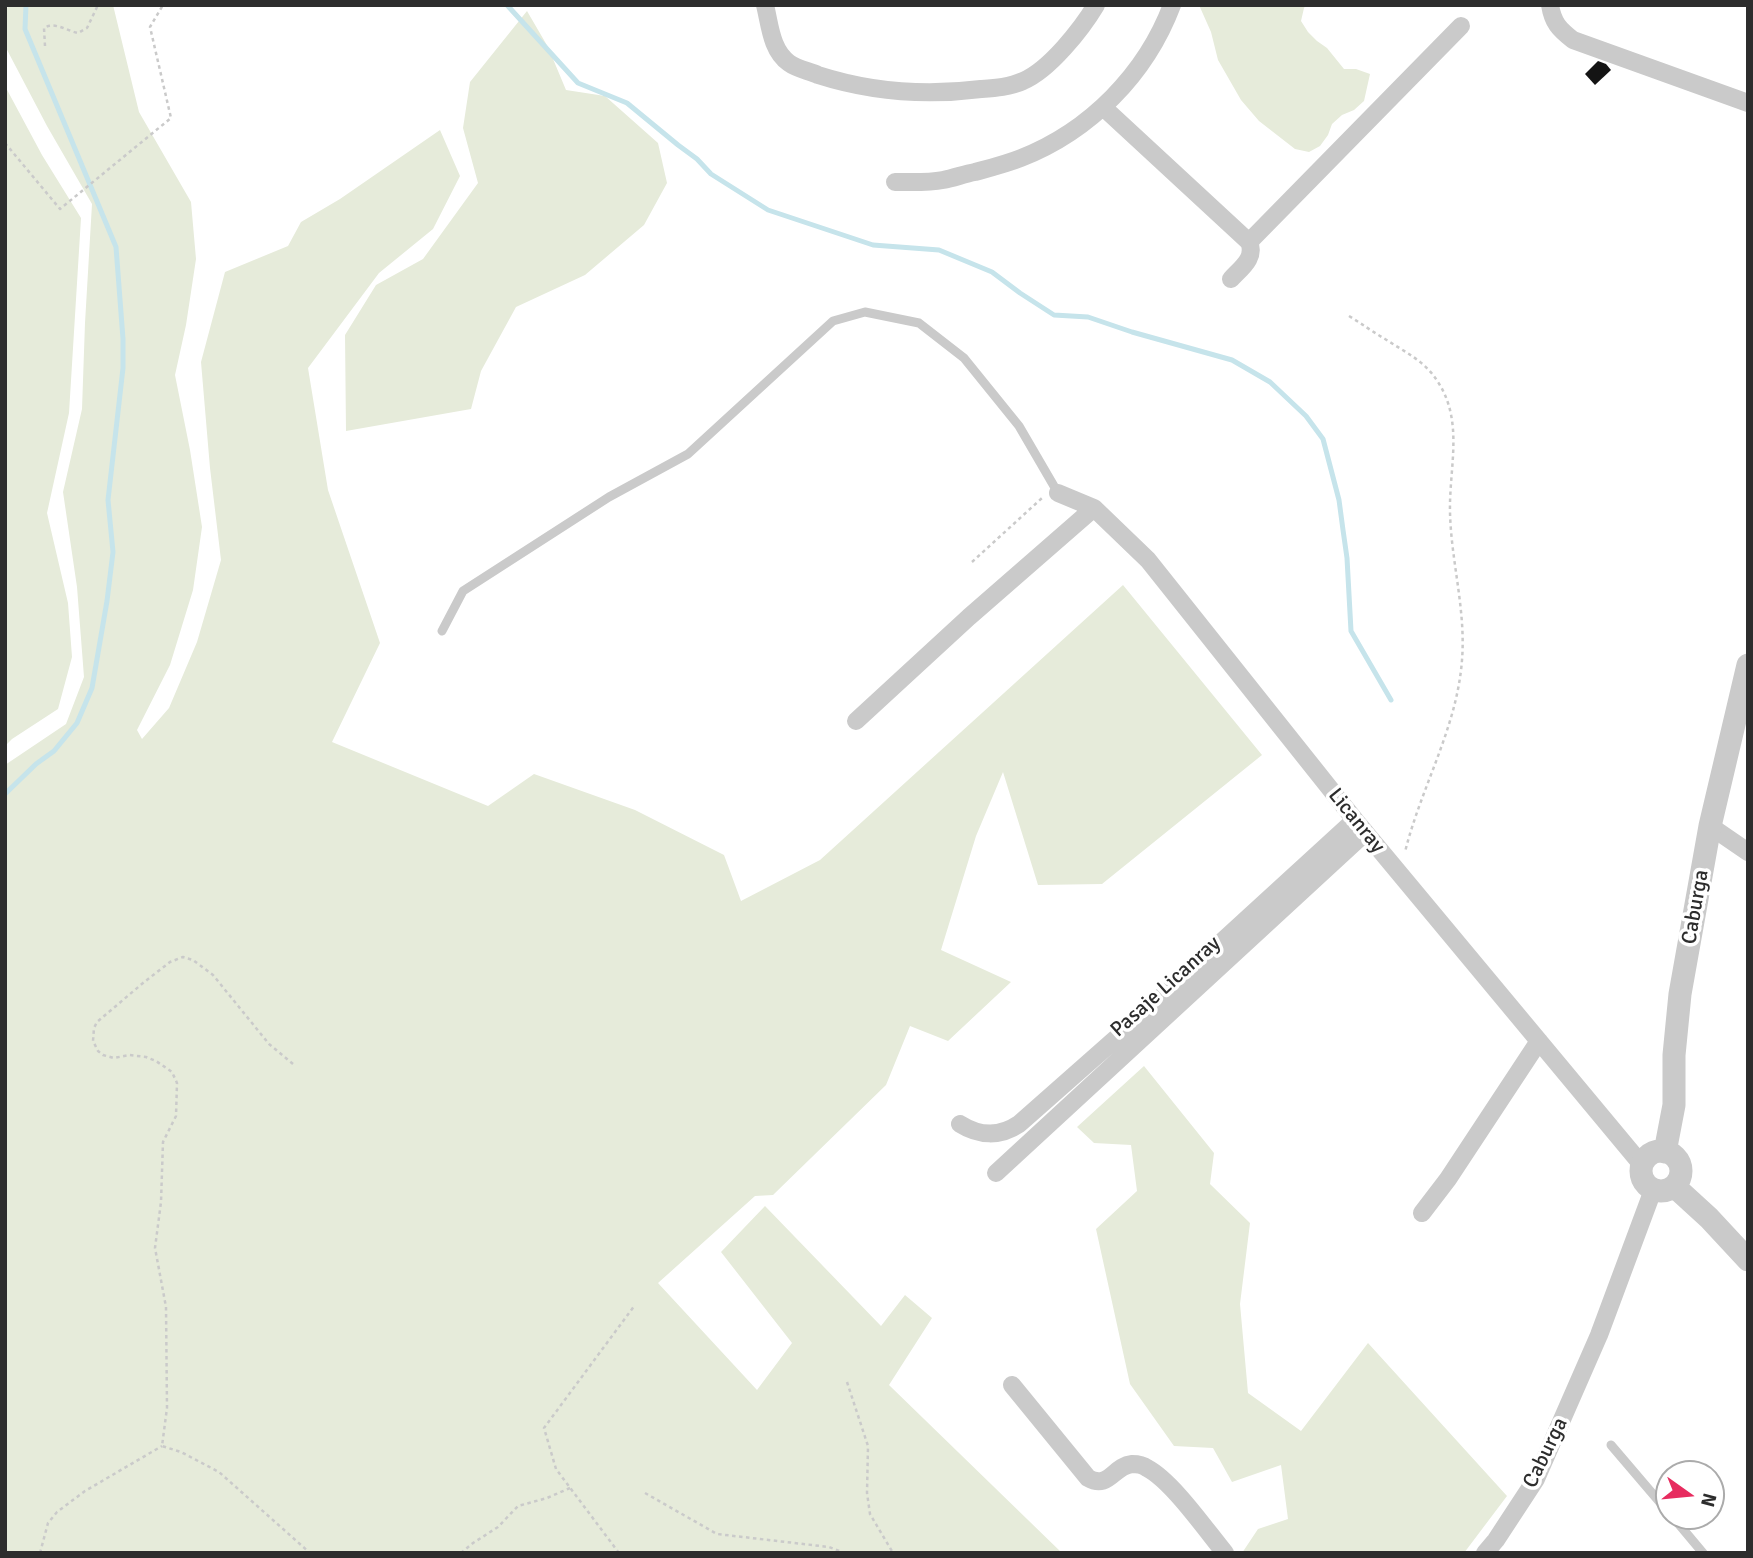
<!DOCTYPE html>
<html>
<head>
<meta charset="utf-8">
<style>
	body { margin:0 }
	#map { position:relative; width:1753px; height:1558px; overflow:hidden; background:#fff; font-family:Signika,sans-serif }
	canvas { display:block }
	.frame { position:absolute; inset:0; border:7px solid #2d2d2d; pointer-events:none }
	.north { position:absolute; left:1655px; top:1460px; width:70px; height:70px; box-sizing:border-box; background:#fff; border:2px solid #ababab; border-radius:50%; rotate:105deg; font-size:19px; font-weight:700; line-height:28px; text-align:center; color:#2d2d2d }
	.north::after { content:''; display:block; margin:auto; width:24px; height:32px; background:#e72c5f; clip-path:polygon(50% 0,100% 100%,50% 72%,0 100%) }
</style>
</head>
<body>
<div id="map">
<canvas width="1753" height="1558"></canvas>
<div class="frame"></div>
<div class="north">N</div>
</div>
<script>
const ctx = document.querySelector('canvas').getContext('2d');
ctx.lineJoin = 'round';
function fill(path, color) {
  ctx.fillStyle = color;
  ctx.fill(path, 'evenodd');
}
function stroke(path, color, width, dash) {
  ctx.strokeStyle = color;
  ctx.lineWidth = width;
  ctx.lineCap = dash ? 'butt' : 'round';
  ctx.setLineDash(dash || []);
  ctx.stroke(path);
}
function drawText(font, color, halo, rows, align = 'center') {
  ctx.font = font + ' Signika,sans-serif';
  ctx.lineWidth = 7;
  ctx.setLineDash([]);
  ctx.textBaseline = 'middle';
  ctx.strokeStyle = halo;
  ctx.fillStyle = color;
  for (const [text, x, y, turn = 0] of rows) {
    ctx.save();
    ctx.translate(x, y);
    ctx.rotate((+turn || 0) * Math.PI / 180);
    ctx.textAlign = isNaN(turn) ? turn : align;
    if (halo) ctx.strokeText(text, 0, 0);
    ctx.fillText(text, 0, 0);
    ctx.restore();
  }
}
const green = new Path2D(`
	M8 5H113L139 112 191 202 196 259 186 325 175 375 190 450 202 527 193 590 170 665 137 730 142 739 169 708 197 642 221 560 210 468 201 362 225 272 288 246 301 222 340 199 440 130 460 176 433 229 379 273 308 368 328 490 380 643 332 742 488 806 534 774 635 810 724 855 741 901 820 860 1123 585 1262 755 1102 884 1038 885 1003 772 976 836 941 950 1011 982 948 1041 910 1026 886 1085 773 1195 755 1196 658 1283 757 1390 792 1343 721 1252 765 1206 881 1326 905 1295 932 1318 889 1385 1062 1553H5V765L66 724 84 677 77 587 63 492 82 409 85 323 92 204 47 126 5 46V16Z
	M1199 5H1306L1304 8 1301 21 1308 32 1317 41 1327 48 1344 69H1356L1370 74 1364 101 1354 110 1342 115 1332 124 1328 135 1320 146 1309 152 1295 149 1259 121 1241 100 1218 60 1211 32Z
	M527 11 548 47 566 90 605 96 658 143 667 183 644 225 585 275 516 307 481 371 471 409 346 431 345 335 376 285 423 259 478 183 463 128 470 82Z
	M5 86 42 155 81 218 69 413 47 513 68 603 72 657 58 709 12 739 5 746Z
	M1144 1066 1214 1153 1210 1184 1250 1223 1240 1304 1248 1393 1301 1431 1368 1343 1507 1496 1464 1553H1242L1258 1529 1288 1519 1281 1465 1232 1482 1213 1448 1174 1446 1130 1384 1096 1229 1137 1191 1131 1145 1094 1143 1077 1127Z`);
const stream = new Path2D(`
	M507 5 578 83 627 103 678 145 697 159 711 174 768 210 873 245 939 250 992 272 1020 293 1054 315 1088 317 1132 332 1232 360 1270 382 1306 416 1323 439 1339 500 1343 530 1347 558 1351 631 1391 700
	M5 794 36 764 54 751 77 723 92 688 107 601 113 552 108 500 123 368V339L116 247 25 29 26 5`);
const building = new Path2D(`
	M1598 61 1606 64 1611 70 1595 85 1585 74Z`);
const path = new Path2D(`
	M45 46 44 28C54 21 67 31 78 33L87 28 98 5
	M5 143 60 209 171 118 150 27 163 5
	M1349 316C1362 324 1373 332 1385 339 1405 352 1425 361 1438 382 1464 422 1449 468 1450 512 1451 561 1466 610 1462 660 1457 728 1421 787 1405 852
	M972 562 1042 498
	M293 1064 269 1044 213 975 193 960 183 957 170 962 143 983 97 1022 94 1028 93 1041 98 1051 103 1055 114 1058 129 1055 146 1057 156 1061 172 1072 177 1083 176 1116 163 1142 161 1202 155 1248 166 1307 167 1408 162 1446 181 1452 219 1472 310 1553
	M847 1382 868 1446 867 1493 870 1514 893 1553
	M645 1493 717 1534 829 1547 845 1553
	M40 1553 48 1523 57 1512 85 1491 162 1446
	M461 1553 473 1543 498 1527 518 1506 547 1498 570 1488
	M619 1553 556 1469 544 1428 635 1305`);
const service = new Path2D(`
	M442 631 463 591 609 497 688 454 833 321 865 312 919 323 964 358 1019 426 1058 493
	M1611 1445 1669 1513
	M1672 1516 1703 1553`);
const minor = new Path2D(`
	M765 5C770 25 771 50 789 63 797 69 809 71 818 75 871 92 926 96 981 89 995 88 1010 87 1023 81 1049 70 1081 30 1096 5
	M1550 5C1553 23 1559 29 1573 40L1748 103
	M1103 107 1249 242C1256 258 1241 268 1231 279
	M895 182C911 182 928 183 943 180 954 178 964 174 975 172 990 168 1006 164 1021 158 1090 131 1146 74 1172 5
	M1249 242 1461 26
	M1058 493 1094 508 1148 560 1355 820 1642 1165
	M856 721 969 617 1094 508
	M1710 826 1748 852
	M960 1124C979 1136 1000 1137 1019 1124L1121 1034 1355 820
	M996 1173 1365 833
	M1422 1213 1448 1179 1539 1041
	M1012 1385 1088 1478C1109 1490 1113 1466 1132 1464 1137 1464 1143 1465 1147 1468 1172 1481 1206 1530 1225 1553
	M1485 1553 1496 1540 1536 1479 1599 1335 1653 1190`);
const tertiary = new Path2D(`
	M1641 1171a20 20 0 1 1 40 0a20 20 0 1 1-40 0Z
	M1665 1152 1674 1105V1055L1680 994 1710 826 1748 665
	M1674 1186 1709 1218 1748 1260`);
const streetNames = [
	["Licanray",1356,821,51],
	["Caburga",1696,907,-80],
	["Pasaje Licanray",1166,987,-42],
	["Caburga",1546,1453,-64]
];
fill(green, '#e6ebda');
stroke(stream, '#c6e4eb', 5);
fill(building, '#141414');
stroke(path, '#cacaca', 2.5, [3.5, 3.5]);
stroke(service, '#cacaca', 9);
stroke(minor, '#cacaca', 18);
stroke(tertiary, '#cacaca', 23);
drawText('21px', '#2d2d2d', '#fff', streetNames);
</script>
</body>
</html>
